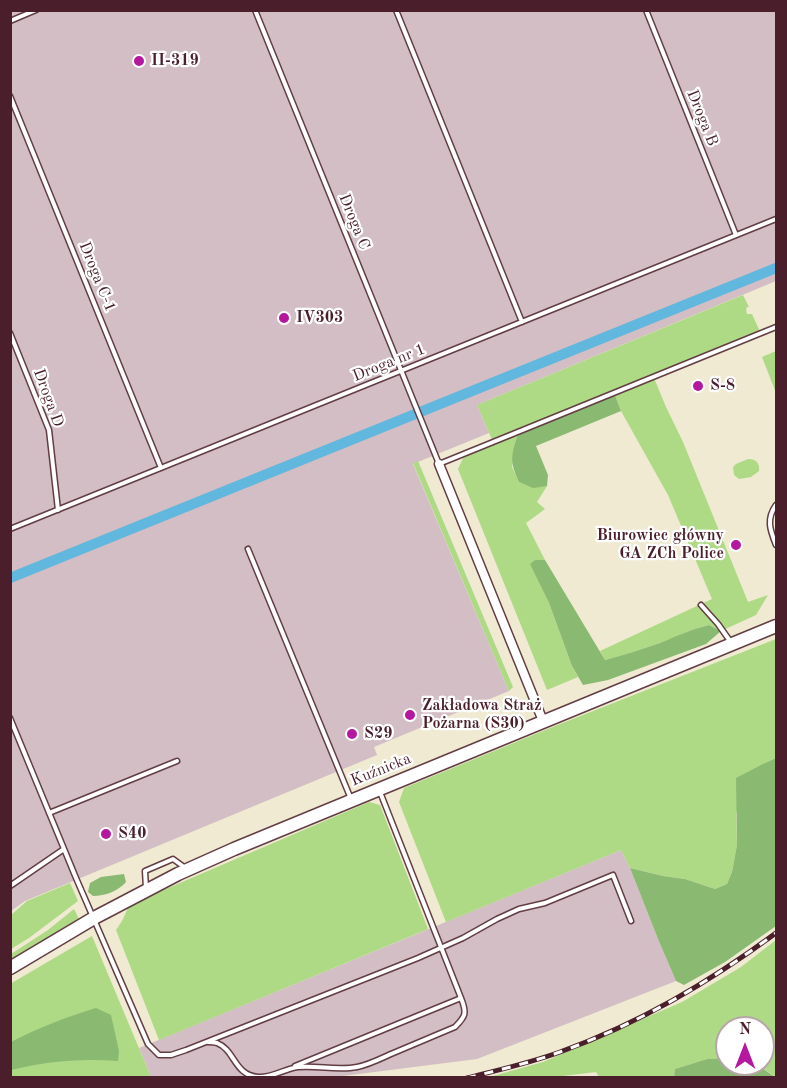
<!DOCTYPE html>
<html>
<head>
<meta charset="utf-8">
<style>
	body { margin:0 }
	#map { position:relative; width:787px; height:1088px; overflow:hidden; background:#efead1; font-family:"Old Standard TT",serif }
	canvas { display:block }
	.frame { position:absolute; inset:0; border:12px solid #4a1f2b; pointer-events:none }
	.north { position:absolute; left:715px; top:1016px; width:60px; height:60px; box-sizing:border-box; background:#fff; border:2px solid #b7a5aa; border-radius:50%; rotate:0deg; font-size:16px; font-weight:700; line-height:24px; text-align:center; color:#4a1f2b }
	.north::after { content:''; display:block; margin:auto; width:21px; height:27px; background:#b5179e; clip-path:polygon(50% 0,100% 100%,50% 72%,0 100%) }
</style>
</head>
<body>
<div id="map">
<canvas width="787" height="1088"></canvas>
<div class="frame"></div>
<div class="north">N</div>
</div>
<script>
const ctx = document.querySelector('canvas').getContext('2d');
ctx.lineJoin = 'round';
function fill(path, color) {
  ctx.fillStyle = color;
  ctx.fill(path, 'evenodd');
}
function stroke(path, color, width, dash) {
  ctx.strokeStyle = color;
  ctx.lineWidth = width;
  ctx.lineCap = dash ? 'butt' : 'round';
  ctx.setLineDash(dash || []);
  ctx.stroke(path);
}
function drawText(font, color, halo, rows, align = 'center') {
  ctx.font = font + ' "Old Standard TT",serif';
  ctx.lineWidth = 4.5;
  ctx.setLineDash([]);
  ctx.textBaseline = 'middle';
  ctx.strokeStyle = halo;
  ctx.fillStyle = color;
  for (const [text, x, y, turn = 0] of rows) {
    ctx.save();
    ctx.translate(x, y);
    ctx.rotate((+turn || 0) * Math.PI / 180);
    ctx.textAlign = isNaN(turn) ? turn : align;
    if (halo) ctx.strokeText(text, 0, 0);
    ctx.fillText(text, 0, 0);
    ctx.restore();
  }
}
const industrial = new Path2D(`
	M11 11H776V281L477 405 489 433 413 464 509 691 374 747 377 755 25 901 11 911Z
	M621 850 630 868 658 939 676 981 477 1059 335 1077H151L139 1048Z`);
const green = new Path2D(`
	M743 295 749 307H747L746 310 747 314H752L761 334 654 378 666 407 683 442 748 602 768 595 756 615 721 631 709 625C691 629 677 637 660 643 642 649 624 655 605 660L600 651 712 599 668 495 621 411 614 394 519 432 512 467 519 482 533 487 547 486 537 502 545 509 526 523 545 560H535L531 565 549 603 572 666 578 677 547 690 458 469 465 454 493 442 477 405Z
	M776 351V393L762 357Z
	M748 459C756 459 760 463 759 471L751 477 739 479 734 475 733 467 736 464Z
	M418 461 513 687 509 691 413 463Z
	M776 639V758L765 763 736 813 737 845 732 872 727 884 715 889 685 879 663 876 630 868 621 850 446 922 399 802 404 788 555 726Z
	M369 802 380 805 428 929 159 1040 116 930 122 921 128 908 147 897Z
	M70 883 78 901 29 938 11 949V915L27 901Z
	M74 909 79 919 11 960V954L48 930Z
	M92 936 151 1077H11L10 984Z
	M776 940V1077L756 1064H763V1028H727V1058L707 1059 675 1069 674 1077H599L596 1072 563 1076 561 1077 486 1078 543 1062 682 1002 741 967Z`);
const forest = new Path2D(`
	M614 393 621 411 536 446 548 475 547 486 533 488 519 482C509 460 511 455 519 432Z
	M535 560H545L605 660C624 655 642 649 660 643 677 636 692 629 709 625L721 631 706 644 608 680 583 685 572 666 549 603 530 564Z
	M776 758V926L725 962 684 985 676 981 658 939 630 868 663 876 685 879 715 889 727 884 732 872 737 845 736 778 765 763Z
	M124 874 126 882C118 891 105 896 93 896L88 892 90 883 101 877Z
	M96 1008 111 1015 119 1051 118 1061C81 1058 46 1061 11 1070V1042C38 1028 66 1017 96 1008Z
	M727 1058V1064H756L775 1077H674L675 1069 707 1059Z`);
const canal = new Path2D(`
	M10 578 776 268`);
const lane = new Path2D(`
	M255 10 439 464 776 327
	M396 10 522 322
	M646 10 736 235
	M10 21 36 10
	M10 96 161 468
	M10 333 49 430 58 510
	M776 505C766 519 770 530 776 545
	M10 529 776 219
	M248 549 351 799
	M701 605 718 624 730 641
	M10 718 76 878 148 1044 159 1055H171L186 1050 418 958 463 938 497 919 519 909 545 903 613 875 631 921
	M49 813 177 761
	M10 886 64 849
	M146 888 145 871 173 859 184 867
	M208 1042C211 1042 214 1042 217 1043 235 1050 234 1075 258 1077 272 1078 284 1069 298 1067 318 1065 337 1071 357 1067 368 1065 380 1059 391 1054 412 1045 434 1036 455 1027 466 1016 467 1013 461 998L380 792
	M295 1066 461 998`);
const street = new Path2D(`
	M439 464 543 721`);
const secondary = new Path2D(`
	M10 968 94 918 178 874 234 849 776 626`);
const rail = new Path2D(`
	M467 1078C498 1070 530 1063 560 1052 640 1023 708 983 776 933`);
const markers = [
	[139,61,6,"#b5179e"],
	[284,318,6,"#b5179e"],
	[698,386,6,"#b5179e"],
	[736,545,6,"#b5179e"],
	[410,715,6,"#b5179e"],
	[352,734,6,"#b5179e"],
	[106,834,6,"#b5179e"]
];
const poiNames = [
	["II-319",151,61],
	["IV303",296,318],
	["S-8",710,386],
	["Biurowiec główny",724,536,"right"],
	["GA ZCh Police",724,554,"right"],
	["Zakładowa Straż",422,706],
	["Pożarna (S30)",422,724],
	["S29",364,734],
	["S40",118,834]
];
const streetNames = [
	["Droga B",702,118,68],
	["Droga C",354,222,68],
	["Droga C-1",97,277,68],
	["Droga nr 1",389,363,-22],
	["Droga D",48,398,70],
	["Kuźnicka",381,770,-22]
];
fill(industrial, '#d2bec4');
fill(green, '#aed985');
fill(forest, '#8ab972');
stroke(canal, '#61b7de', 10);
stroke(lane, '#633d44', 7);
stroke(street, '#633d44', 11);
stroke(secondary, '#633d44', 15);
stroke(lane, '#fff', 4);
stroke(street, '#fff', 8);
stroke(secondary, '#fff', 12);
stroke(rail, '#4a1f2b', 5);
stroke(rail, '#fff', 3, [9]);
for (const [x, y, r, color] of markers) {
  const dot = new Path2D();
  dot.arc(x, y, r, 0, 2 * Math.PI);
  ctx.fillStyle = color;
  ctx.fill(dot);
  stroke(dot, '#fff', 2);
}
drawText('bold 16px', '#4a1f2b', '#fff', poiNames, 'left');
drawText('16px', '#4a1f2b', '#fff', streetNames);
</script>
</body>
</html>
